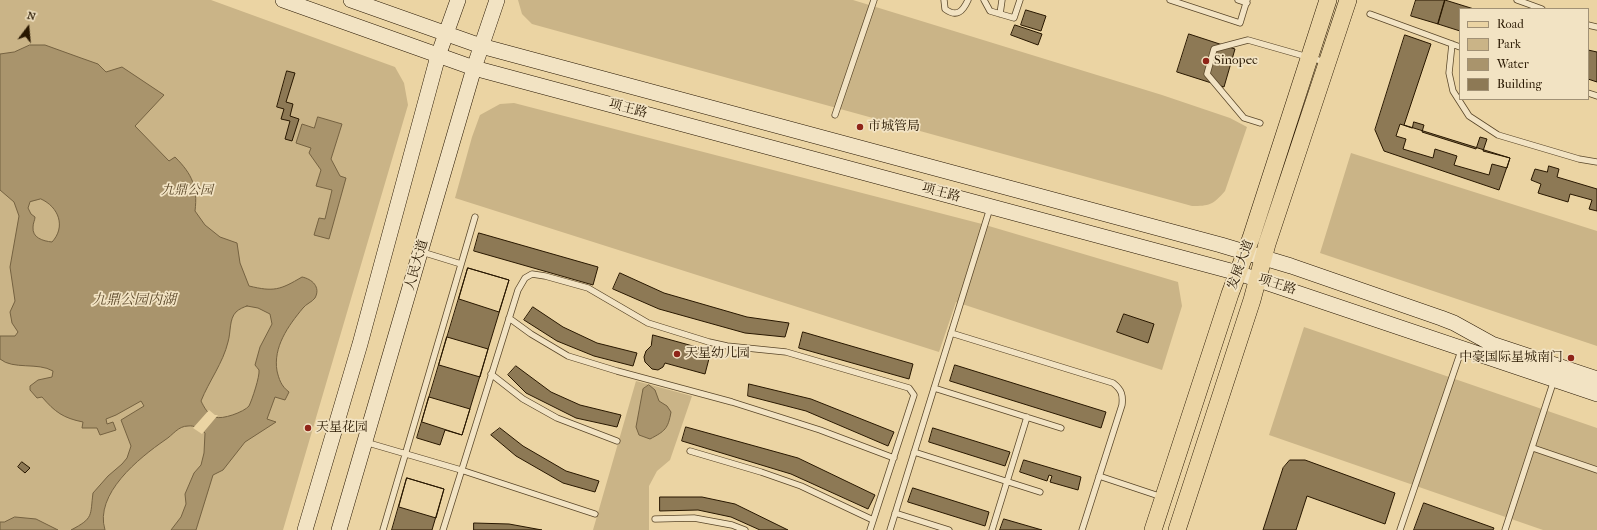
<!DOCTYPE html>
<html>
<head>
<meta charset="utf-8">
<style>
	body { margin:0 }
	#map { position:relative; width:1597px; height:530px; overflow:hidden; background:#ebd4a3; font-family:"IM FELL French Canon",serif }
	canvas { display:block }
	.legend { position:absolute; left:1459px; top:8px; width:130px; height:92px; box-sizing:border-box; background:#f2e3c3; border:1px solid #a19175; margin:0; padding:5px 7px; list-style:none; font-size:12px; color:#281700 }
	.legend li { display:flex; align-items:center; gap:8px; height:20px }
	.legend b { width:20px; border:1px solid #a19175 }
	.north { position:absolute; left:8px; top:8px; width:40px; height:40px; -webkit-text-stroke:3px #f2e3c3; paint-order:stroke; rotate:16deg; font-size:11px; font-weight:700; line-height:16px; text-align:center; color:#281700 }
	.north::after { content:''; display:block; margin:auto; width:14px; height:18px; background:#281700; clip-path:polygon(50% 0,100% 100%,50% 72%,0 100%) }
</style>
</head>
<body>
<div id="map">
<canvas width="1597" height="530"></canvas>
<ul class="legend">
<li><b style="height:5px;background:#ebd4a3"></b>Road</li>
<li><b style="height:11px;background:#cab487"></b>Park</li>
<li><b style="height:11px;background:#a9946c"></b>Water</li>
<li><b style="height:11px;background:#8d7955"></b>Building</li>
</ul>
<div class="north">N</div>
</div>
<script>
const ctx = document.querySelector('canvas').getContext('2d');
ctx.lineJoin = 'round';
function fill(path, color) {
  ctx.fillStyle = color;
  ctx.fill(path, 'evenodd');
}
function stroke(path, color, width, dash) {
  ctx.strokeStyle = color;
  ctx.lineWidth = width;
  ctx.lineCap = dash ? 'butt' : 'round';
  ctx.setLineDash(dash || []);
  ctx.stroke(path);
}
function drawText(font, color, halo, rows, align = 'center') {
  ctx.font = font + ' "IM FELL French Canon","Noto Serif SC",serif';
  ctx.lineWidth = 3.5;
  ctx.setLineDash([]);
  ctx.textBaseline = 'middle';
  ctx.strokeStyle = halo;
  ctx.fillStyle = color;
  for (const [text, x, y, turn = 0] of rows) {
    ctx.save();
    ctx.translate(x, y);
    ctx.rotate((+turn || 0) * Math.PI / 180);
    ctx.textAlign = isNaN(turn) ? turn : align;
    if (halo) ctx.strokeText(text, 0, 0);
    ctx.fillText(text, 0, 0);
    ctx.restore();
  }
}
const green = new Path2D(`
	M0 0H211L395 67 404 83 408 105 283 530H0Z
	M518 0H853L1162 95 1230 118 1247 127 1225 191C1213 205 1209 206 1192 206L532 24 522 14Z
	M514 103 982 224 1178 282 1182 306 1162 370 956 302 939 352 455 198 472 137 480 115 500 104Z
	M1351 153 1597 231V346L1320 253Z
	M1304 327 1597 428V530H1543L1269 435Z
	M636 381 692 396 670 460 657 471 649 486V530H593Z`);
const water = new Path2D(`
	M30 45H45L81 58 98 64 106 72 122 67 164 95 135 126 169 161 175 157C192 174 198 187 195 211L205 225 220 237 237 243 240 263 249 286C274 292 280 290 302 277 312 279 321 287 315 298 312 302 306 304 303 308 288 326 273 347 277 371 279 379 281 386 289 392L285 400 275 397 267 419 276 422 245 442 223 470 213 475 196 530H171L181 517 186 504 185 494 194 473 201 465 204 453 205 433C201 429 194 425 188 426 178 426 173 435 165 440 139 458 94 494 105 530H71C94 518 90 516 93 493L108 476 122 464 127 458 131 446 121 420 144 406 141 401 116 415 106 419 107 424 113 422 116 430 100 435 97 428H82L83 422C63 418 55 412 42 397L37 398 30 390V386L38 380 52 377 53 371C38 362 13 370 0 359V336H15L18 332 12 323 10 312 15 301 10 267 19 216 14 202 0 190V54L14 52ZM41 199C59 207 66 227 52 242 43 241 32 238 33 227 33 223 35 220 35 217L31 214 28 208 30 202ZM247 306 258 308 270 314 272 324 260 347 255 365C256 367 258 368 259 370 260 376 252 400 249 406 244 412 222 420 215 417 208 415 204 407 201 401 209 381 223 363 228 342 231 332 229 319 236 312 239 309 244 307 247 306Z
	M318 117 342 124 331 159 340 176 346 178 329 239 314 235 319 218 325 219 332 190 316 186 321 170 309 153 311 148 296 143 302 124 314 128Z
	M649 385 655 390 659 401 667 406 671 412C668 429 665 431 650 439L639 435 636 427 643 389Z
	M15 517 36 519 58 530H0V522H4Z`);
const pier = new Path2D(`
	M209 410 215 415H218L202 434 193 428Z`);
const building = new Path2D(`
	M1416 0H1445L1438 24 1411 16Z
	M1445 0 1474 9H1460V31L1438 24Z
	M1026 10 1046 16 1041 31 1021 25Z
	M1015 25 1042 34 1038 45 1011 35Z
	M1189 34 1235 49 1224 87 1177 72Z
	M1405 35 1431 44 1404 125 1510 158 1499 190 1384 151 1375 130Z
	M1588 50 1597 52V82L1588 79Z
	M287 71 295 73 286 102 293 104 290 116 299 119 292 141 285 139 290 121 281 119 284 109 277 107Z
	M1414 122 1424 125 1422 132 1476 149 1480 137 1487 139 1483 151 1510 158 1507 168 1492 164 1489 175 1454 165 1457 156 1435 149 1433 158 1403 149 1406 139 1396 136 1400 124 1412 128Z
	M1549 166 1559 169 1557 177 1597 189V211L1589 209 1592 200 1570 194 1568 202 1538 193 1541 184 1531 180 1535 169 1547 172Z
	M479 233 598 267 593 285 474 251Z
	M468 268 509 280 462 435 445 430 440 445 417 438Z
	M468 268 509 280 499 312 459 299Z
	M620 273 664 293 747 317 789 323 785 337 745 333 659 309 613 289Z
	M533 307 563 327 597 343 637 353 633 366 594 356 557 341 524 320Z
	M1124 314 1154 324 1148 343 1117 332Z
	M803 332 913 364 909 379 799 348Z
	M653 335 711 351 705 374 665 363 663 367 658 370 652 369 645 362 644 357 646 351 651 346Z
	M447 337 488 349 480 377 439 365Z
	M955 365 1106 412 1101 428 950 381Z
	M516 366 551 392 580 405 621 415 617 427 576 418 526 393 508 375Z
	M749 384 811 399 894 432 888 446 806 411 748 396Z
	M429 397 470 409 462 435 422 422Z
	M686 427 798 458 875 495 868 509 791 474 682 441Z
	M500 428 523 446 566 471 599 481 595 492 563 483 516 456 491 435Z
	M933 428 1010 452 1005 466 929 442Z
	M1024 460 1081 477 1078 490 1050 482 1052 476 1049 475 1047 481 1020 472Z
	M1290 460H1305L1395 493 1385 524 1307 496 1296 530H1263L1283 468Z
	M22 462 30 468 25 473 18 467Z
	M407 478 444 489 432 530H392Z
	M407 478 444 489 436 518 399 507Z
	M913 488 989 512 985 526 908 502Z
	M660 497H702L735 504 788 530H760L731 517 698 510 660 511Z
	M1424 503 1494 528 1493 530H1414Z
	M1004 519 1042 530H1000Z
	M474 523 509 524 542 530H474Z`);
const service = new Path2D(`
	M944 0 945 9C957 18 963 11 968 0
	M984 0 990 11 1014 18 1020 0
	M1170 0 1240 23 1247 0
	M1238 0 1247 3
	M1517 0 1542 9
	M1000 14 1002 0
	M1370 14 1460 47
	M1588 25 1597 27
	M1452 44 1449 73 1453 91 1469 116 1498 135 1579 159 1597 162
	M1588 93 1597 96
	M835 115 874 0
	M1260 123 1244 118 1207 74 1214 49 1248 40 1325 62
	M422 252 461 264
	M509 318 531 334 568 356 617 371 732 402 820 430 894 458
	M951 333 1113 383C1122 390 1123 395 1122 405L1082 530
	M491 374 523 399 557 418 617 441
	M934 388 1061 428
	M365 442 461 470 595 514
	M1533 448 1597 470
	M690 451 761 472 801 486 873 520
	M914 452 1040 492
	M1099 476 1162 497
	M895 513 949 530
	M655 519 694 518 732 525 745 530
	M383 530 475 217
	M443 530 518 290 525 278 532 274 545 276 588 288 648 323 709 342 727 346 786 352 909 388 914 395 870 530
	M890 530 990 208
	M992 530 1027 417
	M1400 530 1462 348
	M1505 530 1554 380`);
const secondary = new Path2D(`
	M283 0 474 68 1238 273 1597 394
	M351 0 481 46 1221 245 1291 266 1441 318 1454 323 1492 344 1597 379
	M305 530 360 344 438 56 458 0
	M339 530 474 68 497 0`);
const primary = new Path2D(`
	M1153 530 1230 294 1251 238 1328 0
	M1177 530 1252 300 1267 244 1348 0`);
const markers = [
	[1206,61,4,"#8f2418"],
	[860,127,4,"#8f2418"],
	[677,354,4,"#8f2418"],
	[1571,358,4,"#8f2418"],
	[308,428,4,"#8f2418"]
];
const poiNames = [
	["Sinopec",1214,61],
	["市城管局",868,127],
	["天星幼儿园",685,354],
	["中豪国际星城南门",1563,358,"right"],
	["天星花园",316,428]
];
const streetNames = [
	["项王路",628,109,15],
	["项王路",941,193,15],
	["人民大道",417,265,-74],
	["发展大道",1241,265,-70],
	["项王路",1277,285,18]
];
const parkNames = [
	["九鼎公园",187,191]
];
const waterNames = [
	["九鼎公园内湖",134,301]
];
fill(green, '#cab487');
fill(water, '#a9946c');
stroke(water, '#756241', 1);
fill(pier, '#ebd4a3');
fill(building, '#8d7955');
stroke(building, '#281700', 1);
stroke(service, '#594629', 7);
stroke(secondary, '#281700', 16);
stroke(primary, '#281700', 18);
stroke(service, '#f2e3c3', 5.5);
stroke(secondary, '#f2e3c3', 15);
stroke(primary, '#ebd4a3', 17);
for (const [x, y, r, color] of markers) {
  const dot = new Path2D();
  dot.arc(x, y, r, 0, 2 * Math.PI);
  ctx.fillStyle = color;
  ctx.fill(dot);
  stroke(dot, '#f2e3c3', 1.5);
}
drawText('13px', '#281700', '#f2e3c3', poiNames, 'left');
drawText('13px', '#281700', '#f2e3c3', streetNames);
drawText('italic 13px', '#594628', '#f2e3c3', parkNames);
drawText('italic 14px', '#5c492b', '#f2e3c3', waterNames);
</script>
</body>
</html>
